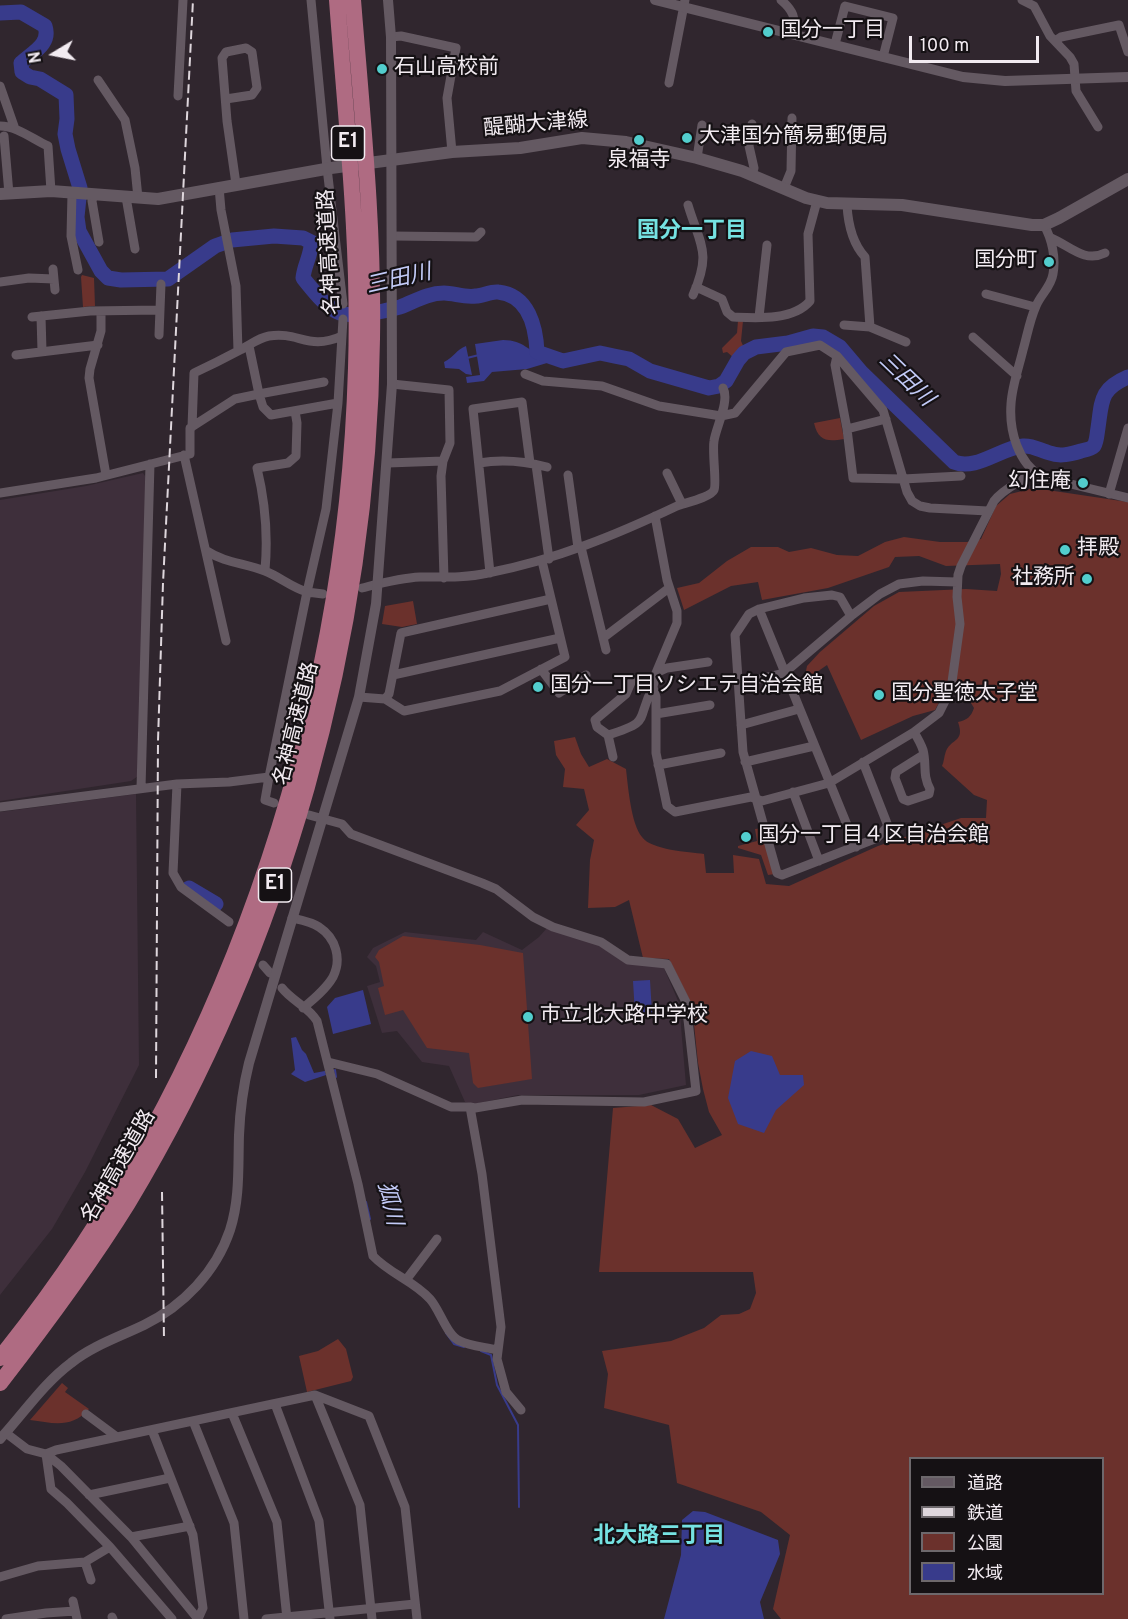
<!DOCTYPE html>
<html>
<head>
<meta charset="utf-8">
<style>
	body { margin:0 }
	#map { position:relative; width:1128px; height:1619px; overflow:hidden; background:#30262e; font-family:Overpass,"Noto Sans JP",sans-serif }
	canvas { display:block }
	.legend { position:absolute; left:909px; top:1457px; width:195px; height:138px; box-sizing:border-box; background:#151114; border:2px solid #6d686c; margin:0; padding:8px 10px; list-style:none; font-size:18px; color:#f2ebf1 }
	.legend li { display:flex; align-items:center; gap:12px; height:30px }
	.legend b { width:30px; border:2px solid #6d686c }
	.north { position:absolute; left:24px; top:24px; width:60px; height:60px; -webkit-text-stroke:4px #151114; paint-order:stroke; rotate:260deg; font-size:16px; font-weight:700; line-height:24px; text-align:center; color:#f2ebf1 }
	.north::after { content:''; display:block; margin:auto; width:21px; height:27px; background:#f2ebf1; clip-path:polygon(50% 0,100% 100%,50% 72%,0 100%) }
	.scale { position:absolute; left:909px; top:36px; width:130px; height:27px; box-sizing:border-box; border:3px solid #f2ebf1; border-top:0; padding-left:8px; font-size:18px; line-height:21px; white-space:nowrap; color:#f2ebf1; -webkit-text-stroke:4px #151114; paint-order:stroke }
</style>
</head>
<body>
<div id="map">
<canvas width="1128" height="1619"></canvas>
<ul class="legend">
<li><b style="height:8px;background:#645962"></b>道路</li>
<li><b style="height:8px;background:#ded6dc"></b>鉄道</li>
<li><b style="height:16px;background:#6b312c"></b>公園</li>
<li><b style="height:16px;background:#383b8b"></b>水域</li>
</ul>
<div class="north">N</div>
<div class="scale">100 m</div>
</div>
<script>
const ctx = document.querySelector('canvas').getContext('2d');
ctx.lineJoin = 'round';
function fill(path, color) {
  ctx.fillStyle = color;
  ctx.fill(path, 'evenodd');
}
function stroke(path, color, width, dash) {
  ctx.strokeStyle = color;
  ctx.lineWidth = width;
  ctx.lineCap = dash ? 'butt' : 'round';
  ctx.setLineDash(dash || []);
  ctx.stroke(path);
}
function drawText(font, color, halo, rows, align = 'center') {
  ctx.font = font + ' Overpass,"Noto Sans JP",sans-serif';
  ctx.lineWidth = 4.5;
  ctx.setLineDash([]);
  ctx.textBaseline = 'middle';
  ctx.strokeStyle = halo;
  ctx.fillStyle = color;
  for (const [text, x, y, turn = 0] of rows) {
    ctx.save();
    ctx.translate(x, y);
    ctx.rotate((+turn || 0) * Math.PI / 180);
    ctx.textAlign = isNaN(turn) ? turn : align;
    if (halo) ctx.strokeText(text, 0, 0);
    ctx.fillText(text, 0, 0);
    ctx.restore();
  }
}
const built = new Path2D(`
	M143 473 147 479 138 776 131 781 0 801V500L86 486Z
	M136 794 139 1065 85 1172 52 1229 0 1295V812Z
	M547 928 590 940 627 963 663 966 679 1003 686 1085 639 1095H518L474 1104 465 1102 449 1066 422 1062 397 1031 382 1033 367 986 380 982 376 966 367 957 373 948 405 932 476 940 483 932 522 950 539 937Z`);
const green = new Path2D(`
	M82 275 94 278 95 306 83 307 81 277Z
	M738 321H743L741 341 745 350 734 358 727 352 723 353 722 348 737 333Z
	M840 418 844 439C827 442 818 441 814 423Z
	M1034 488 1128 502V1619H781L773 1609 790 1535 761 1512 677 1483 669 1425 604 1408 608 1374 602 1351 671 1341 704 1328 721 1315 739 1314 750 1309 756 1293 753 1272H599L613 1108 651 1105 678 1119 695 1148 722 1135 709 1112 703 1089 698 1063 692 1005 669 959 643 958 629 900 615 907 588 908 590 860 594 840 576 825 589 810 584 789 563 787 565 769 556 755 554 741 575 737 581 754 589 767 607 759 626 769C628 786 631 824 642 837 651 850 689 852 704 854L706 873H734L733 855 759 859 766 884 789 886 878 846 961 818H986L987 800 974 795 942 766C944 762 944 756 946 751 952 738 965 742 958 722 967 720 971 717 974 708L962 688 945 691 935 710 913 716 861 740 827 665 804 681 807 666 820 652 874 606 899 592 966 589 997 591 1001 574 1000 564 946 566 919 556 895 557 889 567 828 588 762 600 758 582 731 586 684 610 677 588 699 583 727 561 751 547H778L789 552 811 548 837 555 858 556 885 542 904 537 940 542H967L981 539 996 506 1010 494ZM910 1458H1102V1594H910Z
	M413 601 417 624 402 627 382 624 385 606Z
	M762 828 775 874 768 875 761 855 738 848V846L757 841 755 829Z
	M403 936 480 945 523 953 532 1079 478 1088 473 1083 469 1053 427 1048 403 1010 385 1015 378 988 384 986 379 962 375 957 379 950Z
	M338 1339 346 1349 353 1377 351 1381 307 1392 299 1356 318 1351Z
	M62 1383 68 1388 65 1392 89 1409C71 1429 53 1423 30 1420Z`);
const water = new Path2D(`
	M503 340C525 340 527 352 547 357V363L527 369 492 372 484 381 467 383 466 377 480 375 475 344Z
	M466 346 472 375 466 374 459 369 445 368 444 362C453 358 457 349 466 346Z
	M650 980 652 1013 635 1014 633 981Z
	M363 990 371 1024 333 1034 327 1007 335 998Z
	M296 1037 302 1050 306 1054 314 1073 325 1071 326 1075 305 1082 291 1074 295 1070 291 1038Z
	M751 1051 772 1056 780 1075H803L804 1085 776 1110 764 1133 738 1124 728 1098 735 1061Z
	M693 1511 705 1512 778 1540 780 1554 760 1602 764 1619H664L681 1555 682 1520Z`);
const stream = new Path2D(`
	M467 358 479 355
	M545 360 563 361
	M335 1070 336 1077
	M366 1202 370 1219
	M446 1333 454 1344 464 1347
	M481 1351 491 1355 497 1385 518 1425 519 1507`);
const river = new Path2D(`
	M0 13 21 12 45 26C51 44 33 52 21 63L22 72 30 77 40 79 66 95 67 119 65 134 68 149 80 188 77 217 79 231 101 271 108 278 121 280 168 279 215 246 232 240 274 236 303 238 311 242C312 254 304 265 303 278 312 289 327 309 340 313 355 318 385 311 400 307 414 302 427 293 444 293 454 293 465 298 476 296 483 296 491 291 498 292 529 295 536 328 537 352L563 361 600 353 614 356 629 359 650 371 709 388 719 386 726 381 738 360 744 353 756 347 788 343 813 336 823 337 840 347 862 373 954 462C976 471 1000 448 1023 446 1033 445 1041 451 1050 453 1060 457 1071 454 1081 451 1085 450 1091 449 1094 446 1097 441 1097 433 1098 428 1102 400 1100 389 1128 377
	M189 888 216 904`);
const minor = new Path2D(`
	M311 0 327 168 343 304
	M781 0C793 10 796 18 794 33
	M1022 0 1034 6 1050 36 1070 57 1074 64 1076 91 1098 127
	M391 37 401 36 456 48 447 98 452 152
	M1055 41 1061 37 1119 25 1128 52
	M835 44 845 6 893 18 883 57
	M98 80 125 120 135 168 138 198
	M669 83 685 0
	M0 86 15 129
	M178 96 183 0
	M226 99 252 95 257 88 252 52 246 48 226 52 222 58 227 121 236 184
	M752 124 749 146 754 168 752 175
	M0 126C17 126 34 140 48 146L51 191
	M4 136 9 194
	M697 158 702 125
	M219 187 221 210 236 286 238 351
	M784 188 791 171 792 118
	M72 193 71 236 78 270
	M94 194 92 201 99 242
	M126 197 135 249
	M688 205C700 245 712 252 693 295
	M1044 225C1052 239 1056 258 1053 274 1051 287 1041 294 1036 306 1030 319 1027 336 1023 350 1019 367 1012 386 1011 404 1009 431 1018 463 1042 477L1128 498
	M393 236 476 237 481 232
	M1051 238C1070 246 1084 263 1105 253
	M53 269 55 290
	M0 282 29 278 54 279
	M696 287 722 299 727 312 733 317C756 318 793 321 810 301L808 234 817 201
	M986 294 1035 307
	M101 311V331L90 369 89 378 106 475
	M41 316 42 351
	M32 317 90 311 159 310
	M759 317 767 245
	M844 325 870 327 865 257C853 244 848 223 847 205
	M870 327 906 342
	M159 335 161 284
	M973 337 1017 376
	M249 346 259 394 324 382
	M16 355 98 345
	M837 356 835 365 847 429 853 478 903 479 961 476
	M525 374 543 381 602 386 659 406 721 416 735 413 786 352 820 345 837 356 883 410 907 492 912 501 920 506 930 508 988 511
	M392 384 449 390 450 443 443 461 441 476 444 578
	M338 403 343 319
	M192 427 194 373C209 366 225 358 240 350 250 345 258 338 269 336 299 331 308 351 342 336
	M847 429 886 419
	M184 455 226 641
	M388 463 443 461
	M479 463C502 459 524 461 547 467
	M536 465 549 559
	M667 473 682 504
	M568 475 578 548
	M0 493 96 478 190 454V428L235 399 259 394 263 407 271 415 338 403 326 509 307 592C291 587 280 577 265 571 245 563 225 563 207 551
	M1109 494 1128 428
	M655 516 667 580 677 611V623L656 673 653 687 656 697V753L667 806 675 812 751 797 762 801 829 783 914 732 939 713 951 689 960 624 957 597 958 575 961 566 994 501C1005 487 1020 483 1033 472
	M581 547 606 650
	M265 570C268 537 265 501 257 468L288 463 296 456 297 423 295 411
	M490 573 473 409 522 402 530 463
	M362 588C382 583 400 578 420 577 443 577 466 578 488 573 555 560 616 535 677 506 685 503 711 497 714 490 717 484 712 453 714 441 716 427 730 401 723 388
	M759 609 856 847
	M851 616 840 597 832 595 804 598 759 609 749 614 735 635 743 752 777 873 782 875 877 838 888 826 863 762
	M603 638 669 588
	M541 669 559 693 586 675
	M656 673 667 668 708 662
	M393 675 560 638
	M739 684 784 673 851 616 880 594 899 584 923 581 957 582
	M359 697 385 699 404 711 500 691 565 657 542 561
	M385 699 389 694 401 633 551 599
	M656 714 710 705
	M741 725 799 709
	M914 732C917 737 921 744 923 750 927 765 922 774 930 789L929 794 908 801 903 799 895 778 896 772 923 755
	M608 735C653 721 635 721 653 687
	M613 757 608 735 597 727 595 720 626 694 633 678
	M745 762 814 746
	M658 765 721 753
	M269 777 265 800 274 803
	M177 784 173 873 181 887 229 922
	M141 788 150 464
	M793 792 819 861
	M0 807 177 784 229 782 269 777 307 592 323 594
	M309 815 342 824 351 834 482 883 496 889 533 917 553 927 601 942 628 960 667 964 686 1002 696 1091 644 1102 522 1100 475 1108 470 1107
	M292 918C301 920 312 922 319 927 336 938 342 959 333 977 326 989 314 999 303 1008
	M263 965 270 973
	M282 988C292 1001 309 1007 317 1021L358 1184 373 1256C390 1274 414 1281 430 1299 440 1310 447 1336 460 1341 470 1346 485 1347 497 1350
	M328 1062 377 1074 451 1107H470L482 1174 501 1327 497 1359 506 1392 521 1410
	M406 1280 437 1239
	M315 1395 360 1505 372 1619
	M275 1404 319 1521 330 1619
	M232 1413 277 1522 287 1619
	M86 1414 117 1437
	M193 1421 234 1523 244 1619
	M152 1430 193 1535 203 1608 198 1619
	M6 1433 27 1449 46 1454 61 1466 131 1537 198 1619
	M89 1495 170 1478
	M131 1537 190 1526
	M85 1562 91 1580
	M0 1577 38 1566 85 1562 110 1547
	M73 1601 77 1619
	M112 1617 113 1619
	M6 1619 46 1613 75 1611
	M172 1619 110 1547 67 1503 51 1489 46 1454 56 1450 315 1395 369 1416 405 1507 417 1619
	M266 1619 415 1604`);
const tertiary = new Path2D(`
	M655 0 963 77 1005 81 1128 77
	M0 1439C24 1413 43 1384 71 1363 92 1346 119 1337 144 1325 183 1306 216 1272 230 1230 240 1199 238 1167 239 1135 240 1111 243 1087 249 1063L359 697 376 604 392 384 391 37 388 0`);
const secondary = new Path2D(`
	M0 194 51 191 158 199 331 168 452 152 520 148 582 138 626 142 697 158 742 171 806 198 827 203 902 205 1032 225H1044L1059 218 1128 179`);
const motorway = new Path2D(`
	M0 1358C223 1081 346 722 356 368 360 245 346 122 337 0
	M0 1383C45 1325 89 1266 128 1203 283 945 369 639 372 339 374 226 362 113 353 0`);
const rail = new Path2D(`
	M156 1078 158 741 163 583 193 0
	M162 1192 164 1339`);
const markers = [
	[768,32,6,"#52cdcd"],
	[382,69,6,"#52cdcd"],
	[687,138,6,"#52cdcd"],
	[639,140,6,"#52cdcd"],
	[1049,262,6,"#52cdcd"],
	[1083,483,6,"#52cdcd"],
	[1065,550,6,"#52cdcd"],
	[1087,579,6,"#52cdcd"],
	[538,687,6,"#52cdcd"],
	[879,695,6,"#52cdcd"],
	[746,837,6,"#52cdcd"],
	[528,1017,6,"#52cdcd"]
];
const shields = [
	[348,143,33],
	[275,885,33]
];
const shieldNames = [
	["E1",348,143],
	["E1",275,885]
];
const poiNames = [
	["国分一丁目",780,32],
	["石山高校前",394,69],
	["大津国分簡易郵便局",699,138],
	["泉福寺",639,162,"center"],
	["国分町",1037,262,"right"],
	["幻住庵",1071,483,"right"],
	["拝殿",1077,550],
	["社務所",1075,579,"right"],
	["国分一丁目ソシエテ自治会館",550,687],
	["国分聖徳太子堂",891,695],
	["国分一丁目４区自治会館",758,837],
	["市立北大路中学校",540,1017]
];
const streetNames = [
	["醍醐大津線",536,126,-5],
	["名神高速道路",331,252,-93],
	["名神高速道路",298,724,-76],
	["名神高速道路",120,1167,-60]
];
const neighbourhoodNames = [
	["国分一丁目",692,233],
	["北大路三丁目",659,1538]
];
const waterNames = [
	["三田川",399,281,-13],
	["三田川",905,381,44],
	["狐川",388,1204,77]
];
fill(built, '#3e2f3b');
fill(green, '#6b312c');
fill(water, '#383b8b');
stroke(stream, '#383b8b', 2);
stroke(river, '#383b8b', 15);
stroke(minor, '#645962', 9);
stroke(tertiary, '#645962', 10);
stroke(secondary, '#645962', 12);
stroke(motorway, '#af6b82', 16);
stroke(rail, '#ded6dc', 2, [9, 4.5]);
for (const [x, y, r, color] of markers) {
  const dot = new Path2D();
  dot.arc(x, y, r, 0, 2 * Math.PI);
  ctx.fillStyle = color;
  ctx.fill(dot);
  stroke(dot, '#151114', 2);
}
for (const [x, y, w] of shields) {
  const box = new Path2D();
  box.roundRect(x - w / 2, y - 17, w, 34, 4.5);
  ctx.fillStyle = '#151114';
  ctx.fill(box);
  stroke(box, '#f2ebf1', 1.5);
}
drawText('bold 20px', '#f2ebf1', null, shieldNames);
drawText('21px', '#f2ebf1', '#151114', poiNames, 'left');
drawText('21px', '#f2ebf1', '#151114', streetNames);
drawText('bold 22px', '#75e2e2', '#151114', neighbourhoodNames);
drawText('italic 22px', '#c3cbf8', '#151114', waterNames);
</script>
</body>
</html>
